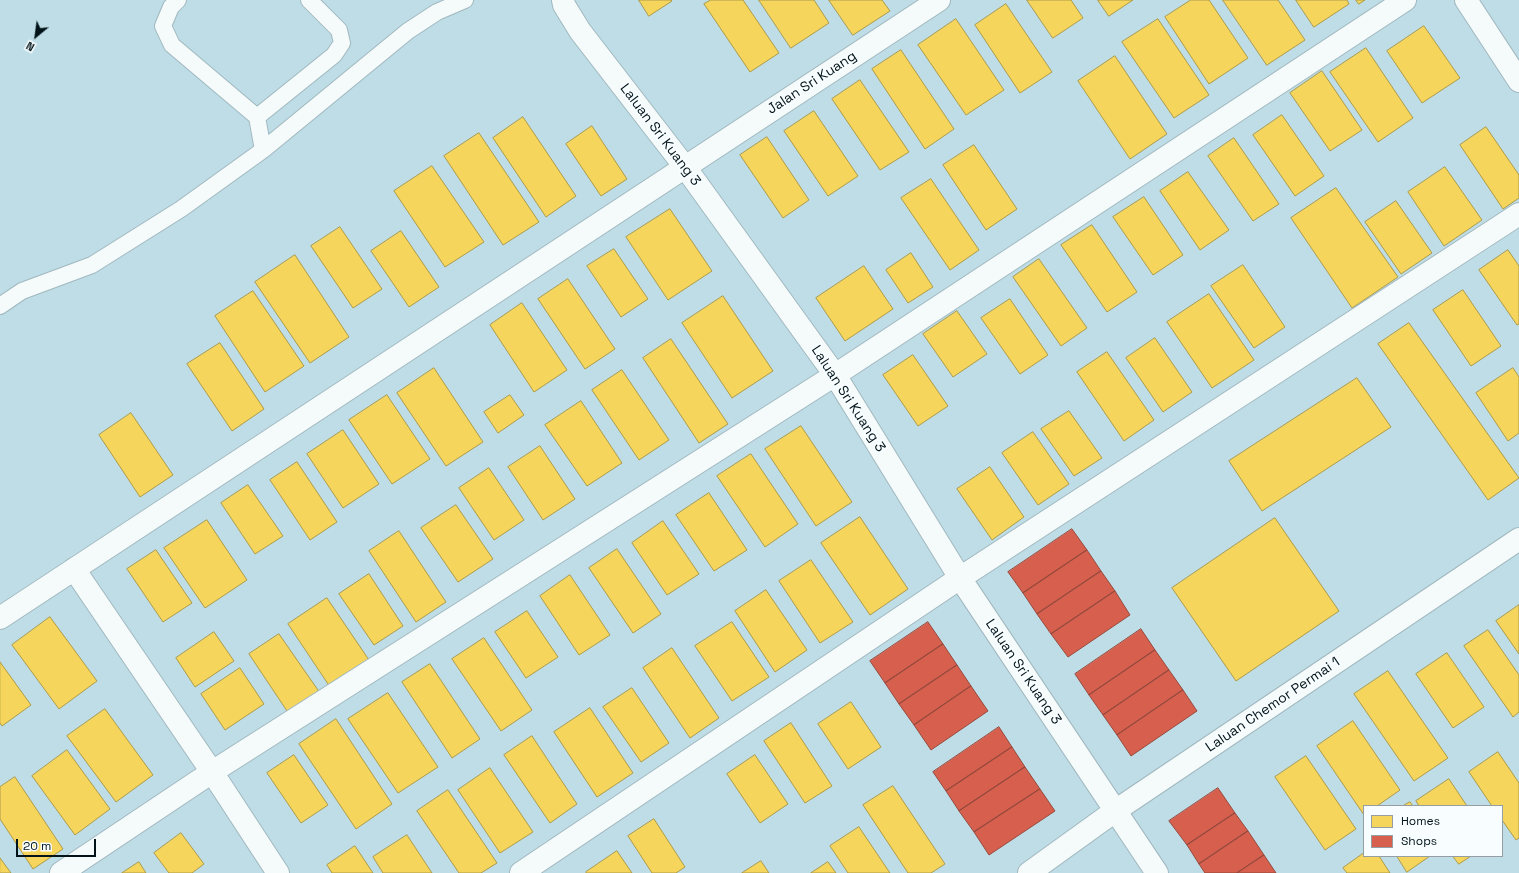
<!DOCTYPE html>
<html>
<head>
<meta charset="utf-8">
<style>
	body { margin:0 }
	#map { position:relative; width:1519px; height:873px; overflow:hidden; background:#bfdde6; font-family:"Space Grotesk",sans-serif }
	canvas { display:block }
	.legend { position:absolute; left:1363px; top:805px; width:140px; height:52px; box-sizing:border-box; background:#f8fdff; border:1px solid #959fa3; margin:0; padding:5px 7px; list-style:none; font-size:12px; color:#011319 }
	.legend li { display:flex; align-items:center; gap:8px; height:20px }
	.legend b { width:20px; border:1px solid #959fa3 }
	.north { position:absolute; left:16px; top:16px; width:40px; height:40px; -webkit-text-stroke:3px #f8fdff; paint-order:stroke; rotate:209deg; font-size:11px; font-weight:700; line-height:16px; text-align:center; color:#011319 }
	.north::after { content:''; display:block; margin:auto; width:14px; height:18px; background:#011319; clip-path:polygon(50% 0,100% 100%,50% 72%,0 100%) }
	.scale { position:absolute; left:16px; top:839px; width:80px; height:18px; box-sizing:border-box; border:2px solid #011319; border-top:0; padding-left:5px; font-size:12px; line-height:14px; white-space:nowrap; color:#011319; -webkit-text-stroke:3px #f8fdff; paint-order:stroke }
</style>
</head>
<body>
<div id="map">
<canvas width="1519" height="873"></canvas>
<ul class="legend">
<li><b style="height:11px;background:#f6d55c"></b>Homes</li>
<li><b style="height:11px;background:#d6604d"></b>Shops</li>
</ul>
<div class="north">N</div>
<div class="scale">20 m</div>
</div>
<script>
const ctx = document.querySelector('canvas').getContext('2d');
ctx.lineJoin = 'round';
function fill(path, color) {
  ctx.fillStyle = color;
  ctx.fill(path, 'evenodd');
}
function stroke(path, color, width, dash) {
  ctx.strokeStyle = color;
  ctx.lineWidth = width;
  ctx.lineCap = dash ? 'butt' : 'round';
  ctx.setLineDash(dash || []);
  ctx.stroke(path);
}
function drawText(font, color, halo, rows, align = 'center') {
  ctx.font = font + ' "Space Grotesk",sans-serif';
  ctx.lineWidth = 4;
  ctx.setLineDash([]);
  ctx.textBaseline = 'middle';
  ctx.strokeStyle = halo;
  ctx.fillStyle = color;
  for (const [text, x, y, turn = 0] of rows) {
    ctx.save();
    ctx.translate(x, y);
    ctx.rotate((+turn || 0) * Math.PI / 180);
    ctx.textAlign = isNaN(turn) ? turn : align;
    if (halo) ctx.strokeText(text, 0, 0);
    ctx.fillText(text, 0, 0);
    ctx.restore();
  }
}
const homes = new Path2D(`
	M639 0H671L672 1 649 16Z
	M711 0H743L779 53 750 72 704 4Z
	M759 0H814L829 23 791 48Z
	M829 0H882L890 11 853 35Z
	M1027 0H1071L1083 18 1053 38Z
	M1098 0H1133L1109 16Z
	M1191 0H1209L1248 58 1209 84 1165 17Z
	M1223 0H1278L1305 40 1267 65Z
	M1296 0H1347L1349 4 1314 27Z
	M1356 0H1365L1359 4Z
	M1006 4 1052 72 1020 93 975 25Z
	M956 19 1004 90 966 115 918 45Z
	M1158 19 1209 95 1174 118 1122 42Z
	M1424 26 1460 78 1422 103 1387 51Z
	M1366 48 1413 118 1378 142 1330 72Z
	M901 50 954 129 925 149 872 69Z
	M1115 56 1167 134 1130 159 1078 81Z
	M1322 71 1362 130 1330 151 1290 93Z
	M860 80 909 152 880 170 832 99Z
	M814 111 858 176 828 196 784 131Z
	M1282 115 1324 176 1295 196 1253 135Z
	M523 117 576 196 546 217 493 138Z
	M592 126 627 179 601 196 566 144Z
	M1486 127 1519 175V198L1503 209 1460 145Z
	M479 133 539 222 503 245 444 156Z
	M767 137 809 200 783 218 740 155Z
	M1234 138 1279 204 1253 221 1208 156Z
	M974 145 1017 209 986 230 943 165Z
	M432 166 484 242 445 267 394 191Z
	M1445 167 1482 220 1444 246 1408 192Z
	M1188 172 1229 230 1200 250 1160 191Z
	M931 179 979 250 950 270 901 198Z
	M1336 188 1398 277 1352 308 1291 218Z
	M1144 197 1183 255 1153 275 1113 217Z
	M1396 201 1432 253 1401 274 1365 222Z
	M670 209 712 271 668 300 626 237Z
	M1092 225 1137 292 1107 312 1061 245Z
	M340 227 382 289 353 308 311 246Z
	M401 231 439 287 409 307 371 251Z
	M614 249 648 299 621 317 587 266Z
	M1508 250 1519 266V324L1517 325 1479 270Z
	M911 253 933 287 908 303 886 270Z
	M295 255 349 337 310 363 255 282Z
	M1039 259 1087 328 1061 346 1013 277Z
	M1243 265 1285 327 1254 348 1211 286Z
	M864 266 893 309 845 341 816 298Z
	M568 279 615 349 585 369 538 299Z
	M1463 290 1501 346 1471 366 1433 310Z
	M253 291 304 366 265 392 215 316Z
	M1209 294 1254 360 1212 388 1167 322Z
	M723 296 773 371 732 398 682 323Z
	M1010 299 1048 355 1020 374 981 318Z
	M522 303 567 370 534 392 490 325Z
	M957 311 987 354 953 377 923 334Z
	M1409 323 1519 478 1488 500 1378 344Z
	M1155 338 1192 392 1163 412 1126 358Z
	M671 339 728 424 699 443 643 358Z
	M220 343 264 409 232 431 187 364Z
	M1107 352 1154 420 1124 441 1077 372Z
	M913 355 948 406 918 426 883 375Z
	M434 368 483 442 446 466 397 393Z
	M1513 368 1519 377V433L1508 441 1476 393Z
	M622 370 669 440 639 460 592 390Z
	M1357 378 1391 427 1262 511 1229 461Z
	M387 395 430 459 392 484 349 420Z
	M510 395 524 415 498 433 484 412Z
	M581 401 622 463 587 486 545 425Z
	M1069 411 1102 458 1074 476 1041 429Z
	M131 413 173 475 140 497 99 435Z
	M801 426 852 502 816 526 765 449Z
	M343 430 379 484 343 508 307 454Z
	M1033 432 1069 484 1038 505 1002 453Z
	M540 446 575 499 543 520 508 467Z
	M751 454 798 524 765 547 717 476Z
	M297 462 337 522 310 540 270 480Z
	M990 467 1024 517 992 540 957 489Z
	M489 468 524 520 494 540 459 488Z
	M248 485 283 536 255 554 221 503Z
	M709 493 747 550 714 571 676 515Z
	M456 505 493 559 458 582 421 528Z
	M860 517 908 589 870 615 821 543Z
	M1275 518 1339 611 1236 681 1172 588Z
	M207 520 247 580 205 608 164 548Z
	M663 521 699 574 667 595 632 543Z
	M399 531 446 602 416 622 369 551Z
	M617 549 661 614 633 633 589 568Z
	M156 550 192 603 163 622 127 569Z
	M811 560 853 622 820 643 779 581Z
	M369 574 403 626 374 645 339 594Z
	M570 575 610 635 579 655 540 596Z
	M766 590 807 650 775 672 735 611Z
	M327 598 369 660 330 687 288 624Z
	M1519 605V654L1496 621Z
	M527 611 558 657 526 678 495 632Z
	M50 617 97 681 59 709 12 645Z
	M732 622 769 677 732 701 695 646Z
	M1488 630 1519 675V712L1513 717 1464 646Z
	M214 632 234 661 195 687 176 658Z
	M279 634 320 693 289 714 249 654Z
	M484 638 532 710 501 731 452 659Z
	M672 648 719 718 690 738 643 668Z
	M1447 653 1484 707 1453 728 1416 674Z
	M0 662 31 705 2 726 0 723Z
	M430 664 480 739 452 758 402 682Z
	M240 668 264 704 225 730 201 694Z
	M1388 671 1448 758 1414 781 1354 694Z
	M632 688 669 743 641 762 603 707Z
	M388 693 438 767 398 793 348 719Z
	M851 702 881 747 848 769 818 724Z
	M590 708 633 773 597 797 554 732Z
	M105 709 153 775 116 802 67 736Z
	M336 719 392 804 356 829 299 744Z
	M1353 721 1400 790 1377 806H1364V815L1317 746Z
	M791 723 832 786 805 803 764 741Z
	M532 736 577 804 550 823 504 755Z
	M67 750 110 809 75 835 32 776Z
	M1498 752 1519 783V838L1516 840 1502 820V806H1492L1469 772Z
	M294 755 328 805 301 823 267 773Z
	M755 755 788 804 760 823 727 774Z
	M1306 756 1356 829 1325 850 1275 777Z
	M490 768 533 832 500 853 458 790Z
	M15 777 63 849 33 869 0 819V787Z
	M1449 779 1467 806H1419L1416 801Z
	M893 786 945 864 931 873H908L863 805Z
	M448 790 497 863 481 873H459L417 811Z
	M1410 802 1413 806H1403Z
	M654 819 685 867 676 873H652L628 836Z
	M859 827 890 873H848L830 846Z
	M181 833 204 864 192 873H169L154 853Z
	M407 835 432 873H383L373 857Z
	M355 846 373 873H332L327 865Z
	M617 851 632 873H586V872Z
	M1364 853V856H1379L1390 873H1347L1343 868Z
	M1397 856H1430L1407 872Z
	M1453 856H1471L1459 864Z
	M0 858 11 873H0Z
	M761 861 769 873H742Z
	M139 862 146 873H122Z
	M828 862 836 873H811Z`);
const shops = new Path2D(`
	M1072 529 1087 550 1023 593 1008 572Z
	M1087 550 1101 571 1037 614 1023 593Z
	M1101 571 1115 591 1051 634 1037 614Z
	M1115 591 1130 615 1068 657 1051 634Z
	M928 622 943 644 885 683 870 661Z
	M1141 629 1155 650 1089 695 1075 674Z
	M943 644 957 665 899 704 885 683Z
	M1155 650 1169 670 1103 715 1089 695Z
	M957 665 971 686 914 725 899 704Z
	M1169 670 1183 690 1117 735 1103 715Z
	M971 686 988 711 931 750 914 725Z
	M1183 690 1197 711 1131 756 1117 735Z
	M999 727 1012 747 946 791 933 772Z
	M1012 747 1025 767 959 811 946 791Z
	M1025 767 1040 789 974 832 959 811Z
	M1218 788 1235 813 1187 845 1169 821Z
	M1040 789 1055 811 989 855 974 832Z
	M1235 813 1248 831 1199 864 1187 845Z
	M1248 831 1264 855 1237 873H1205L1199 864Z
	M1264 855 1276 873H1237Z`);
const lane = new Path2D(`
	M178 0 171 7 163 26 172 45 257 117 263 150
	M257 117 334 55 342 43 339 30 309 0
	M0 306 22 291 92 265 181 209 263 150 408 31 437 12 465 0`);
const street = new Path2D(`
	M563 0 564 5 580 31 685 167 835 375 960 578 1157 873
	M1466 0 1519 81
	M74 569 212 772 278 873
	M0 618 939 0
	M61 873 212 772 835 375 1405 0
	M521 873 960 578 1519 214
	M1029 873 1115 811 1519 539`);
const streetNames = [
	["Jalan Sri Kuang",812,83,-33],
	["Laluan Sri Kuang 3",660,135,53],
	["Laluan Sri Kuang 3",848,399,57],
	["Laluan Sri Kuang 3",1023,672,56],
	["Laluan Chemor Permai 1",1273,705,-34]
];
fill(homes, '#f6d55c');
stroke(homes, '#ac9b48', 1);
fill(shops, '#d6604d');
stroke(shops, '#96493d', 1);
stroke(lane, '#a0b8bf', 18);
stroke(street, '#a0b8bf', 24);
stroke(lane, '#f5fafb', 16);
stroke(street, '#f5fafb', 22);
drawText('14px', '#011319', '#f8fdff', streetNames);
</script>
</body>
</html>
